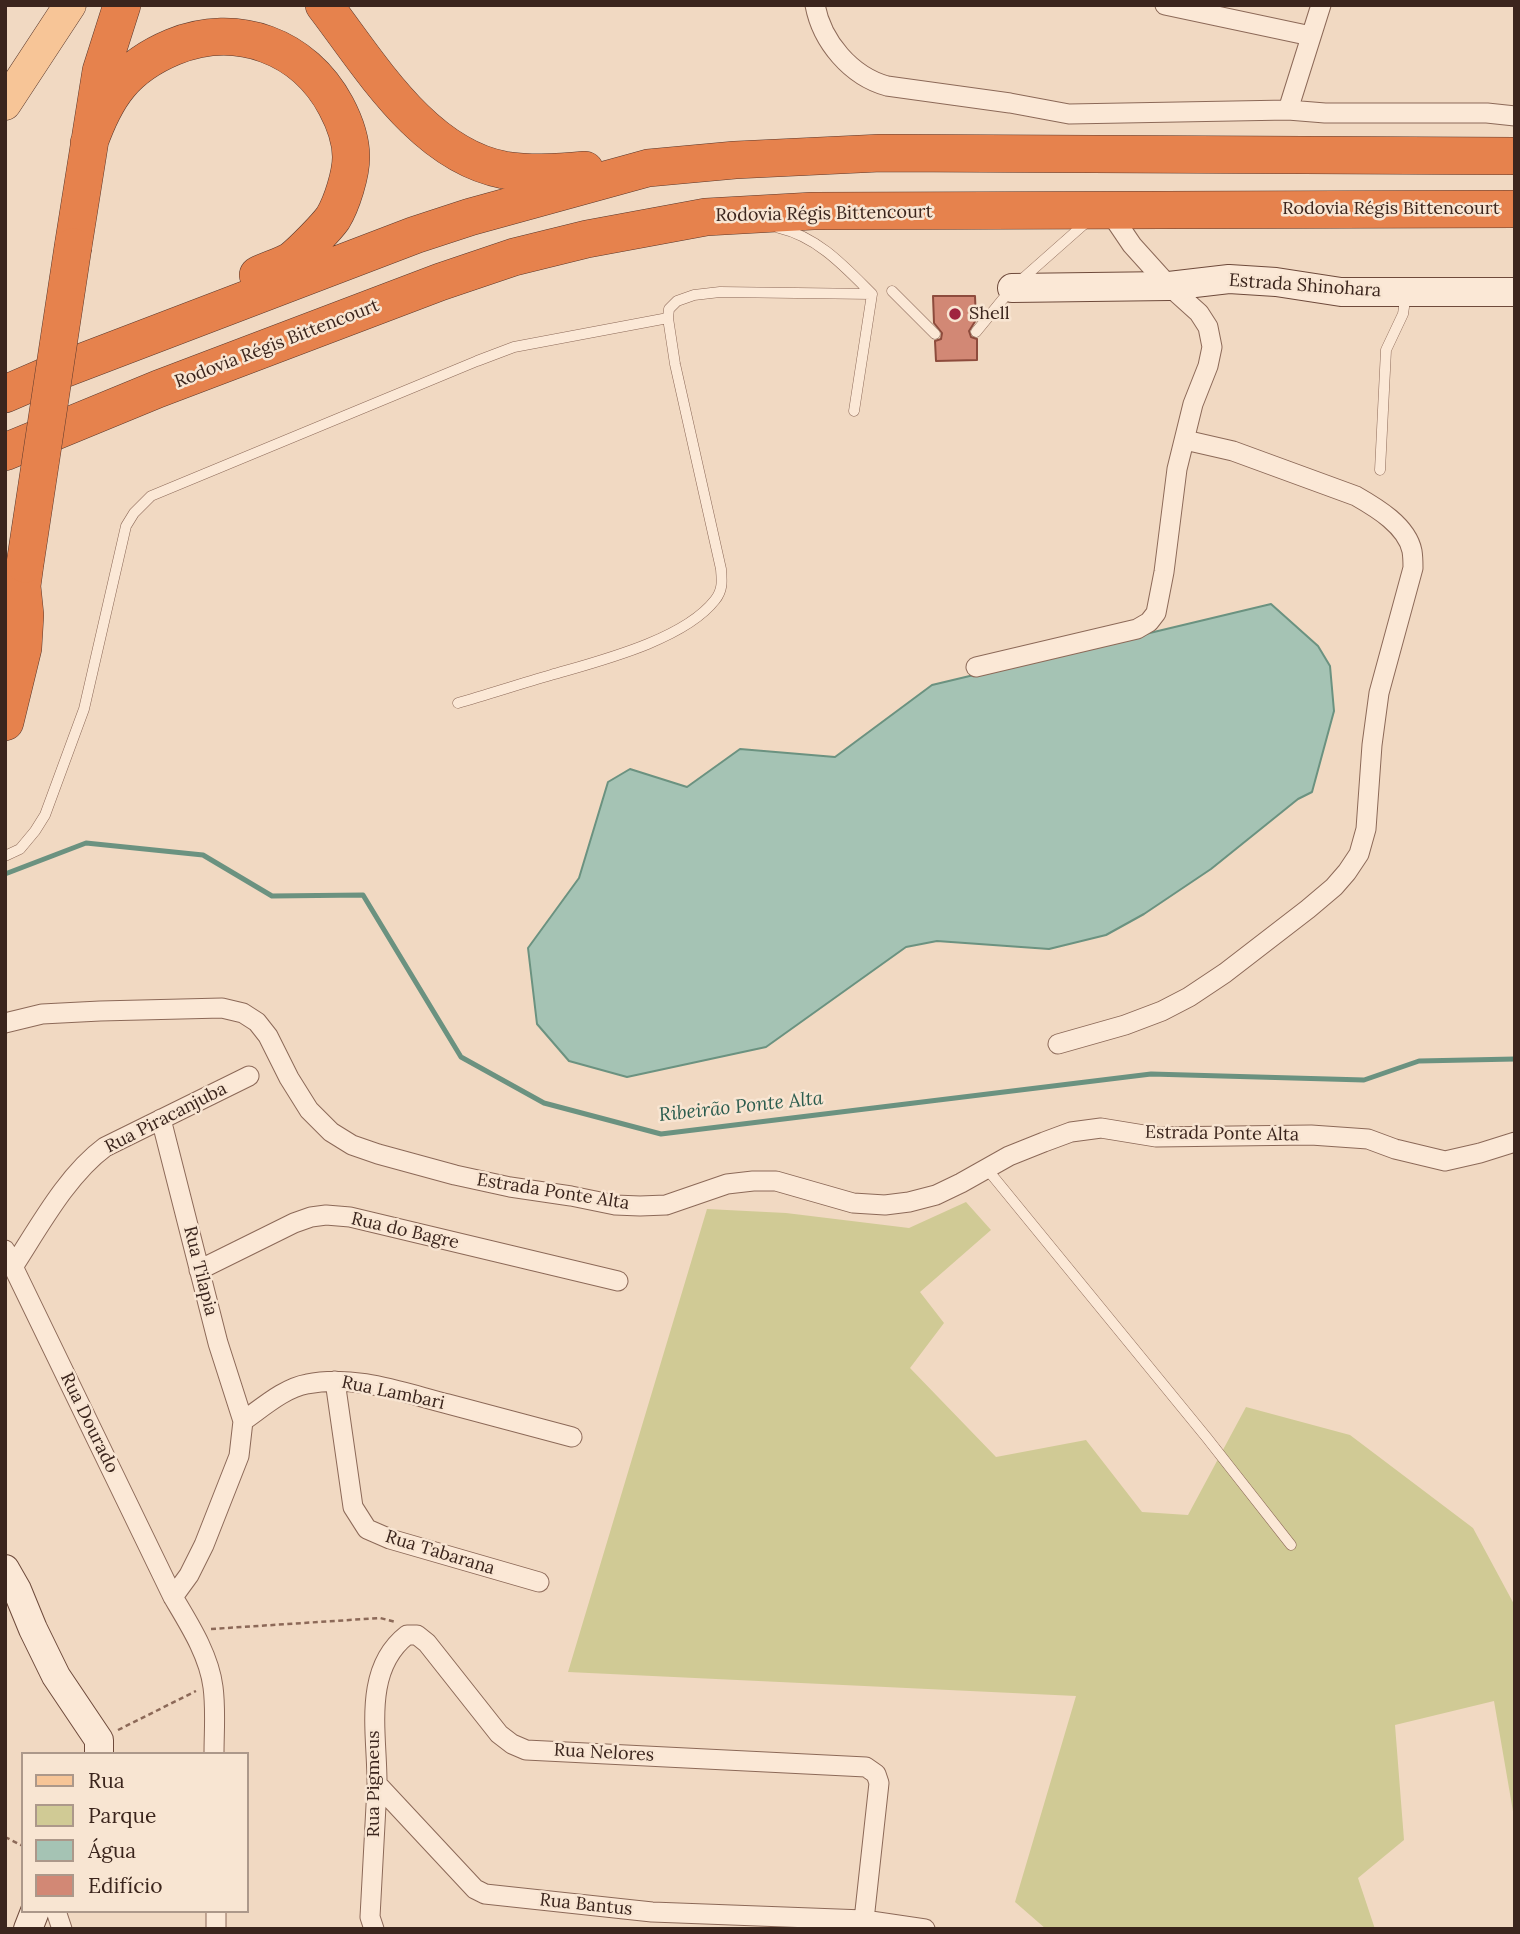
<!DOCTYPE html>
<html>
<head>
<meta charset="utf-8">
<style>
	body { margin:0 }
	#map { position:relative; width:1520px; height:1934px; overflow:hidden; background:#f1d9c2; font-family:Lora,serif }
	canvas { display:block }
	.frame { position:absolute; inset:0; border:7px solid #3b251d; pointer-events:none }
	.legend { position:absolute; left:21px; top:1752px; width:228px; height:161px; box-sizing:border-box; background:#f8e5d2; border:2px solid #ac988a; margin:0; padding:9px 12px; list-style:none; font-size:21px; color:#3b251d }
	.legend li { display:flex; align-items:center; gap:14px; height:35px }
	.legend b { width:35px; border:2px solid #ac988a }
</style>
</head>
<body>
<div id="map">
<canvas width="1520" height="1934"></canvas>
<div class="frame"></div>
<ul class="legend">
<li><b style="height:9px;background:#f7c597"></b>Rua</li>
<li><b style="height:19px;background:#d0ca95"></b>Parque</li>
<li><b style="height:19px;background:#a5c3b4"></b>Água</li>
<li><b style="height:19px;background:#d28875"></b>Edifício</li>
</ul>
</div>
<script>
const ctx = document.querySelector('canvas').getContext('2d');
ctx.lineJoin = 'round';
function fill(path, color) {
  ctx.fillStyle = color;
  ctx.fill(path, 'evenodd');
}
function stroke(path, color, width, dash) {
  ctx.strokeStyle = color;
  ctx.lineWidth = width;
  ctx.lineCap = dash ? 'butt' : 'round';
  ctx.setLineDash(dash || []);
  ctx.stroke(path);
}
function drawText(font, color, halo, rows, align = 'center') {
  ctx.font = font + ' Lora,serif';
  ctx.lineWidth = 5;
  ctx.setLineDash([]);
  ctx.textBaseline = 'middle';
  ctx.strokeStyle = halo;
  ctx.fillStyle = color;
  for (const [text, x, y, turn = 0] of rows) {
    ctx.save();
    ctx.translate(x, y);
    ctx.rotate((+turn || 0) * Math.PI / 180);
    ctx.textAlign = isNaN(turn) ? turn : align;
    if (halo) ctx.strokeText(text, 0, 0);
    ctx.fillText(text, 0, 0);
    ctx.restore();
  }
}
const green = new Path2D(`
	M966 1202 991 1230 920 1292 944 1323 910 1368 996 1457 1086 1440 1142 1512 1188 1515 1246 1407 1350 1435 1473 1528 1515 1606V1823L1494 1701 1395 1725 1404 1840 1358 1878 1375 1929H1046L1015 1902 1076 1696 568 1672 707 1209 786 1213 909 1228Z`);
const water = new Path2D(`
	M1271 604 1318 646 1330 666 1334 711 1312 792 1298 799 1211 869 1144 914 1106 935 1049 949 937 941 906 947 766 1047 627 1077 569 1061 537 1024 528 948 579 878 608 782 630 769 687 787 740 749 835 757 932 685Z`);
const stream = new Path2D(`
	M5 874 86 843 203 855 272 896 363 895 461 1057 544 1103 661 1134 1151 1074 1364 1080 1419 1061 1515 1059`);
const building = new Path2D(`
	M933 296H975L976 320 969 331 971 337 977 339V360L936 361 935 341 941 339 942 333 934 323Z`);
const path = new Path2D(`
	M211 1629 380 1618 396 1622
	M118 1730 196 1691
	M5 1837 23 1846`);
const lane = new Path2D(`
	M779 228C818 237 845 267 872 294
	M892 291 935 334
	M976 332 1012 288 1090 219
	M854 411 872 294
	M1380 470 1386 350 1403 314 1406 293
	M458 703C489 694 520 684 551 675 599 661 684 640 715 600 723 590 722 581 721 569L675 364 668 318 669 309 677 301 694 295 720 292 872 294
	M5 856 20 849 35 831 45 815 84 709 126 526 134 513 151 496 477 361 514 347 668 318
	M987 1169 1207 1438 1291 1545`);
const street = new Path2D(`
	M815 5C822 42 851 76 887 86L1010 103 1069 114 1288 110
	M1165 5 1311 36
	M1321 5 1288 110 1325 113H1487L1515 116
	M976 667 1137 629 1149 622 1156 613 1164 572 1177 469 1193 404 1208 366 1212 347 1208 327 1199 313 1169 286 1132 245 1109 211
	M5 1023 42 1014 100 1011 222 1008 243 1013 257 1022 268 1036 289 1078 309 1110 331 1132 352 1145 378 1154 455 1175 510 1187 571 1196 615 1205 640 1206 666 1205 727 1184 753 1181H776L853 1203 885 1205 909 1202 936 1195 961 1183 1009 1156 1044 1142 1071 1132 1101 1128 1156 1137 1311 1135 1368 1139 1395 1149 1445 1161 1480 1153 1515 1142
	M1058 1044 1125 1025 1162 1011 1189 997 1225 973 1308 909 1334 887 1347 872 1359 854 1366 829 1372 745 1379 693 1413 568C1413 563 1413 557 1412 551 1407 526 1377 508 1356 496L1233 451 1185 440
	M161 1119 218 1343 243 1421
	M5 1250 173 1597C189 1624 209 1655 213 1687 216 1709 214 1732 214 1754
	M13 1267C39 1227 67 1175 105 1147L249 1076
	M199 1270 294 1223 311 1217 326 1215 350 1217 618 1281
	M335 1381 353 1507 367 1529 390 1539 539 1582
	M173 1597 189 1575 204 1545 239 1456 243 1421C262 1408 284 1388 307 1384 354 1374 404 1393 448 1404 490 1415 531 1426 572 1437
	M377 1784 475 1889 485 1894 652 1912 864 1920 925 1929
	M56 1911 62 1929
	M216 1911V1929
	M374 1929 370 1917C372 1874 375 1830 377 1787 378 1737 361 1671 407 1635H417L427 1643 499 1734 512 1744 526 1750 866 1767 876 1774 879 1783 864 1920`);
const secondary = new Path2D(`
	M1012 288 1169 286 1229 279 1276 282 1341 292H1515
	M5 1569 17 1590 33 1629 56 1676 99 1740V1754
	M28 1929 35 1911`);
const primary = new Path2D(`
	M5 104 70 5`);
const highway = new Path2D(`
	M324 5C370 65 423 155 504 170 531 174 557 173 585 170
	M89 143C106 95 125 67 173 47 237 21 304 46 336 106 344 121 351 140 351 157 351 174 342 203 333 218 326 228 301 253 292 260 282 266 268 270 258 275
	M73 247 101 71 122 5
	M5 394 56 372 415 235 470 217 648 168 735 160 881 153 1515 156
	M5 452 158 389 440 282 514 257 587 239 706 217 813 211 1515 209
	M5 722 23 648 25 615 22 586 25 564`);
const highwayBridge = new Path2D(`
	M25 564 73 247`);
const markers = [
	[955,314,7,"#a0233f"]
];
const streetNames = [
	["Rodovia Régis Bittencourt",1391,209],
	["Rodovia Régis Bittencourt",824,214,-1],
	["Estrada Shinohara",1305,286,4],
	["Rodovia Régis Bittencourt",277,344,-21],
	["Rua Piracanjuba",166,1118,-27],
	["Estrada Ponte Alta",1222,1134,1],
	["Estrada Ponte Alta",553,1192,9],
	["Rua do Bagre",405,1231,13],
	["Rua Tilapia",200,1271,76],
	["Rua Lambari",393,1393,12],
	["Rua Dourado",89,1423,64],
	["Rua Tabarana",440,1553,17],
	["Rua Nelores",604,1753,3],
	["Rua Pigmeus",374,1784,-90],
	["Rua Bantus",586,1905,6]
];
const poiNames = [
	["Shell",969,314]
];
const waterNames = [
	["Ribeirão Ponte Alta",741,1107,-6]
];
fill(green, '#d0ca95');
fill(water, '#a5c3b4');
stroke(water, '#6b9280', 2);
stroke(stream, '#6b9280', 5);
fill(building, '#d28875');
stroke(building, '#8d4b3c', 2);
stroke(lane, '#8c6958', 11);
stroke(street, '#8c6958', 21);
stroke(secondary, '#6e4a3b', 30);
stroke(primary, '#5a382c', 33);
stroke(highway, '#5a382c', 38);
stroke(path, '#8c6958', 2.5, [5, 3.5]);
stroke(lane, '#fbe8d6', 10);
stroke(street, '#fbe8d6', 19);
stroke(secondary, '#fbe8d6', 28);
stroke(primary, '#f7c597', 32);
stroke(highway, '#e6824d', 37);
stroke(highwayBridge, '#5a382c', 38, []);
stroke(highwayBridge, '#e6824d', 37);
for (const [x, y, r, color] of markers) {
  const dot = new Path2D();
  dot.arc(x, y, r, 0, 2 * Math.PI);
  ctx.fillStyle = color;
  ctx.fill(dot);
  stroke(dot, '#f8e5d2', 2.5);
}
drawText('18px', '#3b251d', '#f8e5d2', streetNames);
drawText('18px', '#3b251d', '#f8e5d2', poiNames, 'left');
drawText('italic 19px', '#2b5c4e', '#f8e5d2', waterNames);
</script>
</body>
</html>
